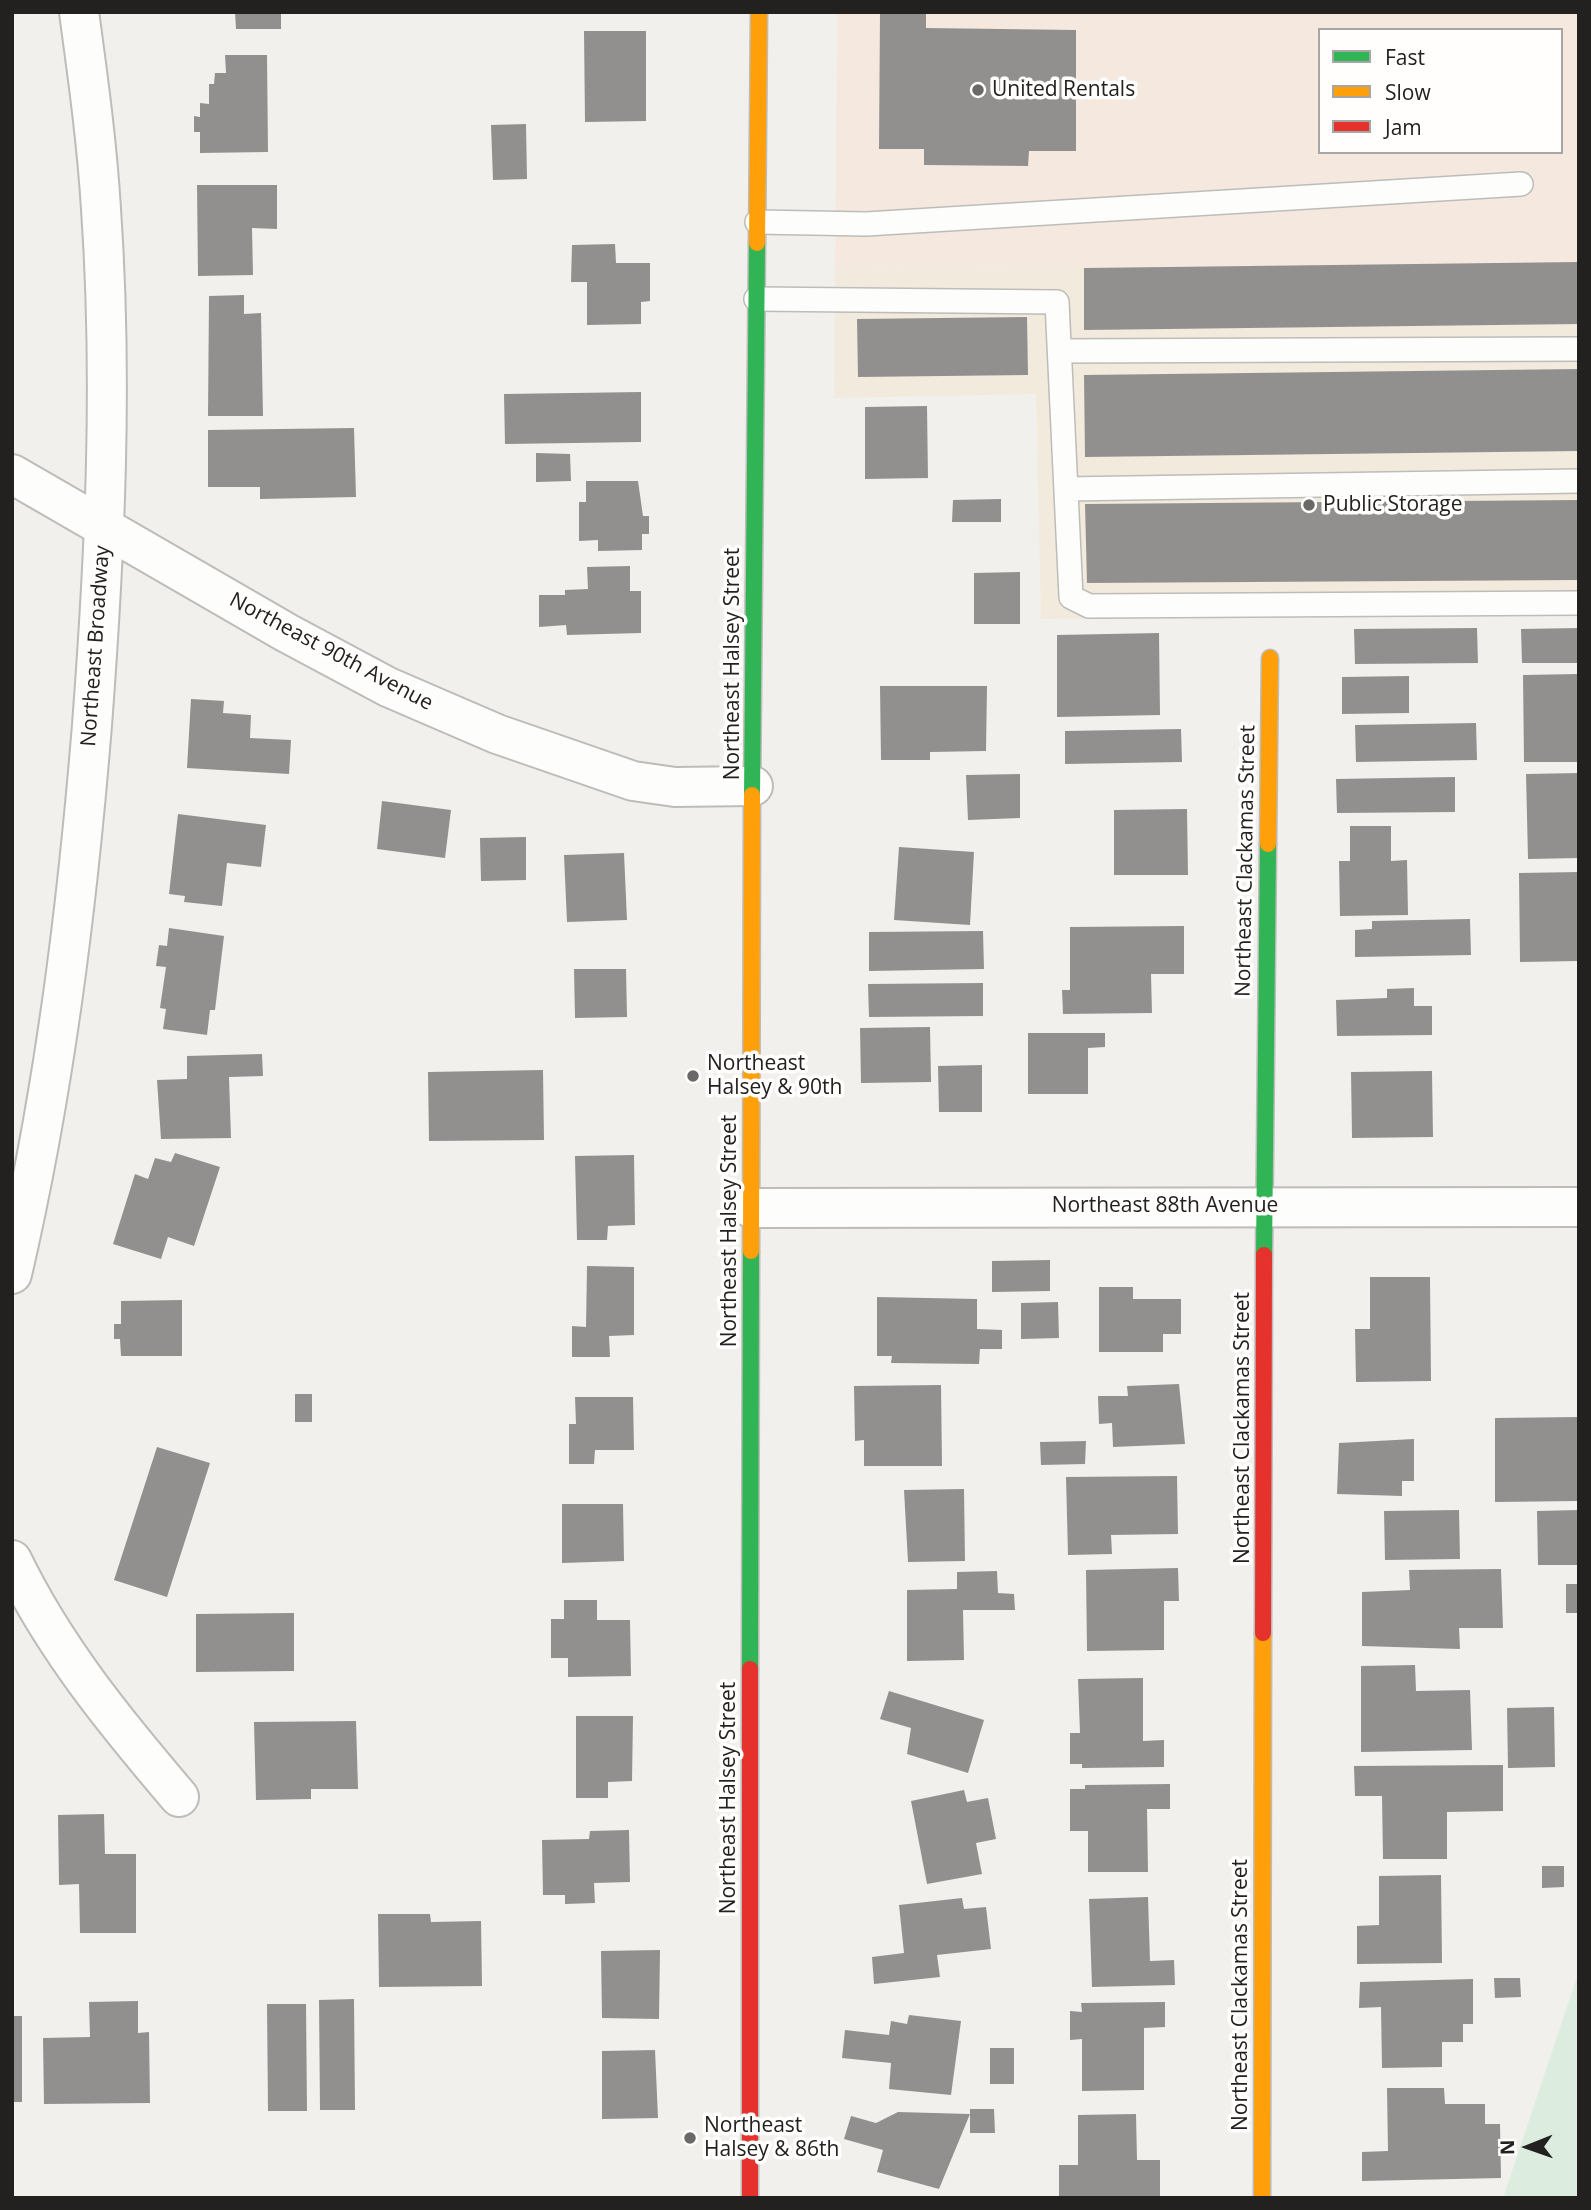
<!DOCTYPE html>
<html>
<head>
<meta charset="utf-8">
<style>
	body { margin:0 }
	#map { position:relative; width:1591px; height:2210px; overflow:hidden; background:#f2f0ec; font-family:"Open Sans",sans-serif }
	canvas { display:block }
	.frame { position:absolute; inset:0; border:14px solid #22211f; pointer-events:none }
	.legend { position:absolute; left:1318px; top:28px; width:245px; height:126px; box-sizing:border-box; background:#fffefd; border:2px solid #a7a6a4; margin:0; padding:9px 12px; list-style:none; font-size:21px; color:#22211f }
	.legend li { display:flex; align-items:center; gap:14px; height:35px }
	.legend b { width:35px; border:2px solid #a7a6a4 }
	.north { position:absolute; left:1493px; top:2112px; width:70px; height:70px; -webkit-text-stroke:5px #fffefd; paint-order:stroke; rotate:269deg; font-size:19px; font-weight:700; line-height:28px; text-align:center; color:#22211f }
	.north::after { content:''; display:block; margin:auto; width:24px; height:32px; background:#22211f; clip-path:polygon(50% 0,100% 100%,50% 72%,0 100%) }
</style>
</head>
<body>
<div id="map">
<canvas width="1591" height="2210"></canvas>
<div class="frame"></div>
<ul class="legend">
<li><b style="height:9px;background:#30b455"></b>Fast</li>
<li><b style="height:9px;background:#ff9f0a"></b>Slow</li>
<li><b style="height:9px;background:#e5322d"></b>Jam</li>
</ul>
<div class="north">N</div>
</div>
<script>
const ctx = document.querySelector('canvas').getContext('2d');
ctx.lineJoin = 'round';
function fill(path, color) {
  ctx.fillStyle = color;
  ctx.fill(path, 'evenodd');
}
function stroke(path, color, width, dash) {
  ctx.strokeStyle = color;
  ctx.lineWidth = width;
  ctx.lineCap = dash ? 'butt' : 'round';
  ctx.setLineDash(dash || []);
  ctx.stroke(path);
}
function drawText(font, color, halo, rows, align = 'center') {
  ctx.font = font + ' "Open Sans",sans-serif';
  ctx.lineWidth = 7;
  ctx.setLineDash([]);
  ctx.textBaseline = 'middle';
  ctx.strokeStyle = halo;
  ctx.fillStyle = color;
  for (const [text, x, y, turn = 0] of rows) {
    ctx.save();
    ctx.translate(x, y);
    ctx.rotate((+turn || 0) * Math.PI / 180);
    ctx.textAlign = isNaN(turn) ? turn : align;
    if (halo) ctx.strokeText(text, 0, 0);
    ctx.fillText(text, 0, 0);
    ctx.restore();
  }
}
const commercial = new Path2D(`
	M1579 263V613L1041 619 1036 394 834 398 835 270Z`);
const industrial = new Path2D(`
	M837 12H1579V263L835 270ZM1320 30H1561V152H1320Z`);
const green = new Path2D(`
	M1579 1970V2198H1503L1577 1977Z`);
const building = new Path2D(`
	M235 12H281V29H236Z
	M880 12H926V28L1076 30V151H1029L1028 166 924 165V149H879Z
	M584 31H646V121L585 122Z
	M225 55H267L268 152 200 153V132H194V116L200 117V103L209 104V84H214L215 73H226Z
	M526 124 527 179 493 180 491 125Z
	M197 185H277V229L252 228 253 275 198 276Z
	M615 244 616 263H650V301L641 302V324L587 325V282H571L572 245Z
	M1579 262V324L1084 330V268Z
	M244 295V314L261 313 263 416H208L209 296Z
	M1027 317 1028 375 858 377 857 319Z
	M1579 369V451L1085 457 1084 375Z
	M641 392V442L505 444 504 394Z
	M927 406 928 478 865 479V407Z
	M354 428 356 497 260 499V487H208V430Z
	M536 453 570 454 571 481 536 482Z
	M586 481H638L643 516H649V534H642V550L598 551V540L579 541V502H586Z
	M1001 499V522H952L953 500Z
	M1579 500V580L1087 583 1085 504Z
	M630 566V591H641V633L567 635 566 625 539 627V595H565V590L588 589 587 567Z
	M1020 572V624H974V573Z
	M1477 628 1478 663 1355 664 1354 629Z
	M1579 628V663H1522L1521 629Z
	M1159 633 1160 715 1057 717V635Z
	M1579 674V762H1524L1523 675Z
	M1409 676V713L1342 714V677Z
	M880 686H987L986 751 930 752V760H881Z
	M191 699 224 701 223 713 251 715 250 738 291 740 289 774 187 768Z
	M1476 723 1477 760 1356 762 1355 725Z
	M1181 729 1182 762 1065 764V731Z
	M1579 773V858L1528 859 1526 774Z
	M1020 774V818L968 820 966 775Z
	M1455 777V812L1337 813 1336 779Z
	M382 801 451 810 445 858 377 849Z
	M1187 809 1188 875H1114V810Z
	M178 814 266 825 261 867 227 863 222 906 184 902 185 896 169 894Z
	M1350 826H1391V861L1407 860 1408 915 1340 916 1339 861H1350Z
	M526 837V880L481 881 480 838Z
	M899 847 974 852 970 925 894 920Z
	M624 853 627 920 567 922 564 855Z
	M1579 872V961L1520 962 1519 873Z
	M1470 919 1471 955 1355 957V930L1372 929V921Z
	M1184 926V974H1151L1152 1013 1063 1014 1062 990H1070V927Z
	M169 928 224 936 215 1010H210L207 1035 163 1029 166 1009 160 1008 166 967 156 966 159 945 167 946Z
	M983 931 984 969 869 971V932Z
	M574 969H626L627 1017 575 1018Z
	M983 983V1016L869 1017 868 984Z
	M1414 988V1006H1432V1035L1337 1036 1336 1000 1387 998V989Z
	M930 1027 931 1082 861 1083 860 1028Z
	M1028 1033H1105V1047L1088 1048V1094H1028Z
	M262 1054 263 1076 229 1077 231 1138 161 1139 157 1080 187 1079V1056Z
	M982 1065V1112H939L938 1066Z
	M543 1070 544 1140 429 1141 428 1072Z
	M1432 1071 1433 1137 1352 1138 1351 1072Z
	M175 1153 220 1167 194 1246 168 1237 161 1259 113 1244 135 1174 148 1179 155 1158 171 1162Z
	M634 1155 635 1225 608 1226 607 1240H577L575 1156Z
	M1050 1260V1291L992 1292V1261Z
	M587 1266 634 1267V1335L609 1336 610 1357H572V1326L586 1327Z
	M1370 1277H1430L1431 1381 1356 1382 1355 1329H1370Z
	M1099 1287H1133V1299H1181V1334H1163V1352H1099Z
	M877 1297 977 1299V1329L1002 1330V1349H980L979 1364 891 1363 892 1356H877Z
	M182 1300V1356H121L120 1339H114V1324H121V1301Z
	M1058 1302 1059 1338 1021 1339V1303Z
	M1179 1384 1185 1444 1113 1447 1112 1423 1099 1424 1098 1396H1128L1127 1386Z
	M941 1385 942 1466H864V1440L855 1441 854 1386Z
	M295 1394H312V1422H295Z
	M575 1397H633L634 1450H595L594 1464H569V1424H576Z
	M1579 1417V1501L1495 1502V1418Z
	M1414 1439V1481H1402V1496L1337 1494 1339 1443Z
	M1086 1441 1085 1464 1041 1465 1040 1442Z
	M157 1447 210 1463 167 1597 114 1580Z
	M1177 1476 1178 1534 1111 1535 1112 1554 1068 1555 1066 1477Z
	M964 1489 965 1561 908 1562 904 1490Z
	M562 1504H623L624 1561 562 1563Z
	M1459 1510 1460 1559 1385 1560 1384 1511Z
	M1579 1510V1565H1538L1537 1511Z
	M1178 1568 1179 1601H1164V1650L1087 1651 1086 1570Z
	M1501 1569 1503 1628H1459L1460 1649 1362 1646V1592L1410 1590 1409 1570Z
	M997 1571 998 1593 1014 1594 1015 1610H963L964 1660 907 1661V1590L957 1589V1572Z
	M1566 1584H1579V1613H1566Z
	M564 1600H597V1620H630L631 1676 568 1677V1658H551V1619H564Z
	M294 1613V1671L196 1672V1614Z
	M1415 1665 1416 1691 1470 1690 1472 1750 1361 1752V1666Z
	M1143 1678V1741L1164 1740V1767L1082 1768V1764H1070V1733H1080L1078 1679Z
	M889 1691 984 1720 968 1773 907 1754 911 1728 880 1719Z
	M1554 1707 1555 1767 1508 1768 1507 1708Z
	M576 1716H633L632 1781 608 1782V1798H576Z
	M356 1721 358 1789H311V1799L256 1800 254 1722Z
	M1503 1765V1811L1447 1812V1859H1383L1382 1796H1355L1354 1766Z
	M1170 1784V1809H1147L1148 1872H1088V1831H1070V1789H1085V1785Z
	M964 1790 967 1802 988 1798 996 1839 976 1843 982 1874 927 1884 911 1801Z
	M104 1814 105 1854H136V1933H80L79 1884 59 1885 58 1815Z
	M629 1830 630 1882 594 1883 595 1903 565 1904V1895H543L542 1840 589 1839 590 1831Z
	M1542 1866H1564V1887L1542 1888Z
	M1441 1875 1442 1963 1357 1964V1926L1379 1925V1876Z
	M1148 1897 1150 1961 1174 1960 1175 1985 1092 1987 1089 1899Z
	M962 1898 964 1909 986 1907 991 1949 937 1955 940 1977 874 1984 872 1957 904 1953 899 1905Z
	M378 1914H430L431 1922 481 1921 482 1986 379 1987Z
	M660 1950 659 2019 602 2018 601 1951Z
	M1494 1978H1520L1521 1997 1495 1998Z
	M1473 1979V2024H1463V2042H1442V2067L1382 2068 1381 2007 1359 2008 1360 1982Z
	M354 1999 355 2110H320L319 2000Z
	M138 2001V2033L149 2032 150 2103 44 2104 43 2038 90 2037 89 2002Z
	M1165 2002V2027L1144 2028V2090L1082 2091V2039L1070 2040V2011L1082 2012 1081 2003Z
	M267 2004H306L307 2111H268Z
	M909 2015 961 2021 951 2095 889 2089 891 2063 842 2058 845 2030 889 2035 891 2021 907 2024Z
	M12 2016H22V2102H12Z
	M990 2048H1014V2084H990Z
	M655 2050 658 2118 602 2119V2051Z
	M1387 2088H1444L1445 2104H1485V2124H1500L1501 2178 1362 2181V2152L1388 2151Z
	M970 2109H994L995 2133H970Z
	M898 2112 970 2114 939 2189 877 2172 883 2150 844 2139 851 2116 876 2123Z
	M1136 2114 1137 2160H1160V2198H1059V2165H1078V2115Z`);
const lane = new Path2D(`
	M757 222 866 224 1521 184
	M756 299 1057 302 1071 597 1089 606 1579 603
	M1060 351 1579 349
	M1066 489 1579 481`);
const street = new Path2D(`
	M12 474 287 633 388 687 497 734 633 781 675 787 753 786
	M751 1208 1579 1207
	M12 1274C54 1093 77 910 92 725 105 554 113 381 101 209 97 143 88 78 79 12
	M12 1560C55 1649 116 1723 179 1797`);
const fast = new Path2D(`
	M752 795 757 243
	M1264 1255 1268 844
	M750 1669 751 1251`);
const slow = new Path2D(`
	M757 243 759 12
	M1268 844 1270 658
	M751 1251 752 795
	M1262 2198 1263 1633`);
const jam = new Path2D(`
	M1263 1633 1264 1255
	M750 2198V1669`);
const markers = [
	[978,90,7,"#6b6967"],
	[1309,505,7,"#6b6967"],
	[693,1076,7,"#6b6967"],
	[690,2138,7,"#6b6967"]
];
const poiNames = [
	["United Rentals",992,90],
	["Public Storage",1323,505],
	["Northeast",707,1064],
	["Halsey & 90th",707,1088],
	["Northeast",704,2126],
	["Halsey & 86th",704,2150]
];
const streetNames = [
	["Northeast Broadway",96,646,-86],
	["Northeast 90th Avenue",331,652,28],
	["Northeast Halsey Street",733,664,-90],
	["Northeast Clackamas Street",1246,861,-89],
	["Northeast 88th Avenue",1165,1206],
	["Northeast Halsey Street",730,1231,-90],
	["Northeast Clackamas Street",1243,1428,-90],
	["Northeast Halsey Street",729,1798,-90],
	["Northeast Clackamas Street",1241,1995,-90]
];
fill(commercial, '#f2eadd');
fill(industrial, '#f5e9df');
fill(green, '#dcede0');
fill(building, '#92908e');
stroke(lane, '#bdbcb9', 26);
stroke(street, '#bdbcb9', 42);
stroke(fast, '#bdbcb9', 19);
stroke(slow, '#bdbcb9', 19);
stroke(jam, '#bdbcb9', 19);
stroke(lane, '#fdfdfc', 23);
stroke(street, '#fdfdfc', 38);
stroke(fast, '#30b455', 16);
stroke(slow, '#ff9f0a', 16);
stroke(jam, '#e5322d', 16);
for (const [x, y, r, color] of markers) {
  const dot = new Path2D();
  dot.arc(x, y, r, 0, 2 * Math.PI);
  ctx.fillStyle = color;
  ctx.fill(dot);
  stroke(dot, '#fffefd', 2.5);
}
drawText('21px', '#22211f', '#fffefd', poiNames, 'left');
drawText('21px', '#22211f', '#fffefd', streetNames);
</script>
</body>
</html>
